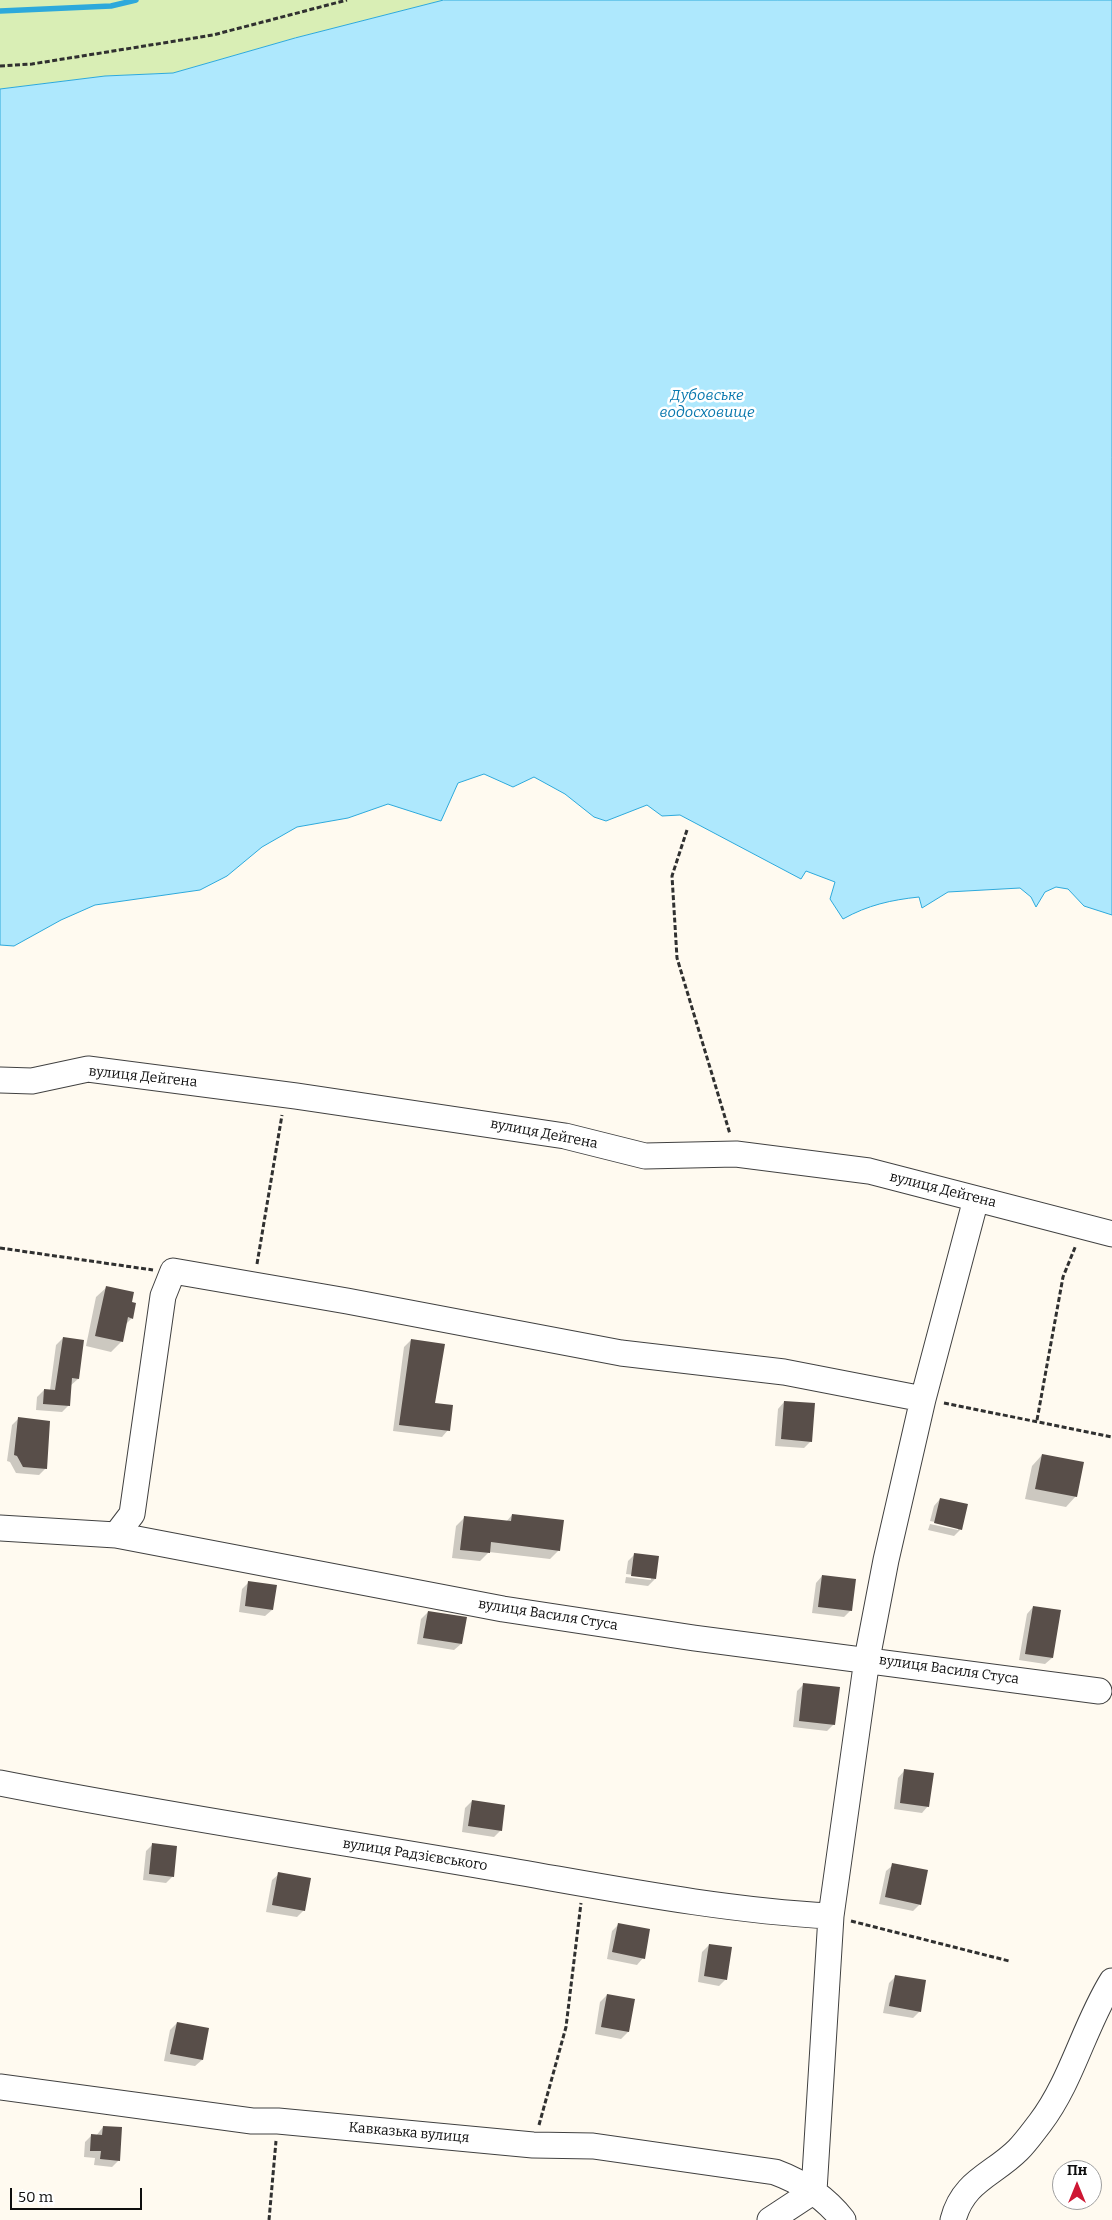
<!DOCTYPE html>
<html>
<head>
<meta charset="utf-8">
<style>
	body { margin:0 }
	#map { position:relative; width:1112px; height:2220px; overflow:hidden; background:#fffaf0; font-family:Bitter,serif }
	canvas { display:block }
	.north { position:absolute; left:1052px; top:2160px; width:50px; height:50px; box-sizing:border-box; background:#fff; border:1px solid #9f9f9f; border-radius:50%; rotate:0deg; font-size:14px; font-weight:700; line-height:20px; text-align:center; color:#0e0e0e }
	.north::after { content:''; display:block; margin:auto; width:18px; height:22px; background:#ce1733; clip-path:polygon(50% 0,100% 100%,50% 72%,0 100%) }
	.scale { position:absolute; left:10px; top:2188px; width:132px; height:22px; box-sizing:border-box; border:2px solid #0e0e0e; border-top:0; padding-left:6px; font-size:15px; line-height:18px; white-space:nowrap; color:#0e0e0e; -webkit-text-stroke:4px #fff; paint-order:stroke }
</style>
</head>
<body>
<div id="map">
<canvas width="1112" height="2220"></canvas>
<div class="north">Пн</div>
<div class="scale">50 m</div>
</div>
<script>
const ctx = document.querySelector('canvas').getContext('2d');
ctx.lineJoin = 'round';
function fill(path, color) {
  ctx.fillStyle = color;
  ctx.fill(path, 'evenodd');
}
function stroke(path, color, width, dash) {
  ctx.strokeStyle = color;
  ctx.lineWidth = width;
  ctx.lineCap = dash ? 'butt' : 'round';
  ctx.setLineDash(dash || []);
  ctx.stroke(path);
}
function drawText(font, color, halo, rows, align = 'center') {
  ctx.font = font + ' Bitter,serif';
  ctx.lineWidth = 5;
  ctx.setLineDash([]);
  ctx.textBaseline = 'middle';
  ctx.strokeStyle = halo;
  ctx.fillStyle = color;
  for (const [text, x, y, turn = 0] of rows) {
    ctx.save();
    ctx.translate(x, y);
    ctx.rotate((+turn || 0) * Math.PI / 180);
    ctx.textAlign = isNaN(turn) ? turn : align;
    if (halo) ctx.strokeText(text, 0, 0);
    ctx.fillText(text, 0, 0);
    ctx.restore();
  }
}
const green = new Path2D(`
	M0 0H444L295 38 173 73 105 76 0 89Z`);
const water = new Path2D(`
	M444 0H1112V915L1084 906 1068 889 1056 887 1045 892 1036 907 1031 897 1020 888 948 892 922 908 919 897C891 900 868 905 843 919L830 899 835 882 806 871 801 879 680 815 662 816 647 805 606 821 594 817 565 794 534 777 513 787 484 774 458 783 441 821 388 804 348 818 297 827 262 847 227 876 200 890 95 905 61 920 14 946 0 945V89L105 76 173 73 295 38Z`);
const shadow = new Path2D(`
	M107 1287 130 1303 132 1318 126 1324 122 1341 111 1352 86 1346 96 1297Z
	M63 1338 78 1379 70 1386 69 1405 62 1412 36 1410 37 1397 44 1390H50L56 1345Z
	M411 1340 434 1404 448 1430 442 1437 393 1431 404 1347Z
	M784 1402 811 1441 804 1448 775 1446 778 1409Z
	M19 1418 46 1468 39 1475 16 1473 10 1462 7 1461 12 1425Z
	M1042 1455 1076 1496 1066 1507 1025 1499 1032 1466Z
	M940 1499 961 1529 954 1536 928 1530 930 1524 958 1530V1527L930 1521 934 1506Z
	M512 1515 559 1550 550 1559 489 1552 480 1561 452 1558 456 1526 465 1517 506 1522Z
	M635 1554 655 1579 648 1586 625 1583 626 1577 651 1580V1577L626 1574 628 1561Z
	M822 1576 851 1610 844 1617 812 1613 816 1583Z
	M249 1582 272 1610 265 1616 239 1612 242 1589Z
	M1033 1607 1052 1658 1045 1664 1019 1660 1027 1614Z
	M428 1612 461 1644 454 1650 417 1644 421 1619Z
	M804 1684 834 1724 827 1731 793 1727 797 1691Z
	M904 1771 928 1806 922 1813 894 1809 898 1778Z
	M472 1801 501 1830 494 1837 462 1832 465 1808Z
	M153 1844 173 1876 166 1883 143 1880 146 1851Z
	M893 1865 920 1904 913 1911 879 1904 886 1871Z
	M279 1874 304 1910 297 1917 266 1912 272 1880Z
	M619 1924 643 1958 637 1965 607 1959 612 1931Z
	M709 1945 726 1979 719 1986 698 1982 702 1952Z
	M896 1976 920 2011 913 2018 883 2013 889 1983Z
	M607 1995 633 2000 628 2032 621 2039 595 2034 600 2002Z
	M177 2023 202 2060 195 2066 164 2061 170 2030Z
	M103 2127 119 2160 112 2167 94 2165 95 2158 84 2157 85 2142 92 2135 96 2136Z`);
const stream = new Path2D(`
	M0 11 111 6 136 0`);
const building = new Path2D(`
	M106 1286 134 1292 132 1302 136 1303 133 1319 128 1317 123 1342 95 1336Z
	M63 1337 84 1340 79 1379 72 1378 70 1406 43 1404 44 1389 55 1390Z
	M411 1339 445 1344 435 1403 453 1405 450 1431 399 1425Z
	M784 1401 815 1403 812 1442 781 1439Z
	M18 1417 50 1421 47 1469 23 1467 17 1456 14 1455Z
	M1042 1454 1084 1462 1077 1497 1035 1489Z
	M940 1498 968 1504 962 1530 934 1523Z
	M512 1514 564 1520 560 1551 491 1542 490 1553 460 1550 464 1516 511 1521Z
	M634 1553 659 1556 656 1579 631 1576Z
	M822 1575 856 1579 852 1611 818 1607Z
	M248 1581 277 1585 273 1610 245 1606Z
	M1033 1606 1061 1610 1053 1658 1025 1654Z
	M428 1611 467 1617 462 1644 423 1638Z
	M803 1683 840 1687 835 1725 799 1721Z
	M904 1769 934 1773 929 1807 900 1803Z
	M472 1800 505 1805 502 1831 468 1826Z
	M152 1843 177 1846 174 1877 149 1874Z
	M892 1863 928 1870 921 1905 885 1897Z
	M278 1872 311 1878 305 1911 272 1905Z
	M618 1923 650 1929 645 1959 612 1952Z
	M709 1944 732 1947 727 1980 704 1976Z
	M895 1975 926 1980 921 2012 889 2006Z
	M607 1994 635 1999 629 2032 601 2027Z
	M177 2022 209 2028 203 2060 170 2054Z
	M103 2126 122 2127 120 2161 100 2159 101 2151H90L91 2134 102 2135Z`);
const path = new Path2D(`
	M0 66 32 64 213 35 347 0
	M687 830 672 876 677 958 730 1134
	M0 1248 153 1270
	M257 1264 282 1115
	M944 1403 1112 1437
	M1037 1420 1063 1277 1076 1245
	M851 1921 1009 1961
	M539 2125 566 2027 581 1903
	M269 2220 276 2141`);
const minor = new Path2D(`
	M0 1080 32 1081 88 1069 296 1096 565 1136 645 1156 736 1154 869 1171 1112 1234
	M0 1528 116 1535 503 1609 694 1638 1099 1691
	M116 1535 132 1514 163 1296 173 1271 347 1301 621 1353 784 1372 923 1399
	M0 1783C162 1815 325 1839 488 1867 601 1886 716 1910 831 1916
	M0 2087 252 2121H278L533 2145 593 2146 775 2172C802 2182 825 2197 843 2220
	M814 2191 831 1916 867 1659 886 1560 923 1399 976 1199
	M770 2220 814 2191
	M953 2220C963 2181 993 2175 1018 2150 1026 2142 1033 2132 1040 2123 1072 2081 1084 2026 1112 1981`);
const streetNames = [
	["вулиця Дейгена",143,1077,6],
	["вулиця Дейгена",544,1134,11],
	["вулиця Дейгена",943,1190,14],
	["вулиця Василя Стуса",548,1615,9],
	["вулиця Василя Стуса",949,1670,8],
	["вулиця Радзієвського",415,1855,9],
	["Кавказька вулиця",409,2133,5]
];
const waterNames = [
	["Дубовське",707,396],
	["водосховище",707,413]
];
fill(green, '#d9eeb5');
fill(water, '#aee8fd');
stroke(water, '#2da9db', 1);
fill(shadow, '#0003');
stroke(stream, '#2da9db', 5.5);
fill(building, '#584e49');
stroke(minor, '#414141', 27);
stroke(path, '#303030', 3, [5, 2.5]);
stroke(minor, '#fff', 25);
drawText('14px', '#0e0e0e', '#fff', streetNames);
drawText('italic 15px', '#0a78ae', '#fff', waterNames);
</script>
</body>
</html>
